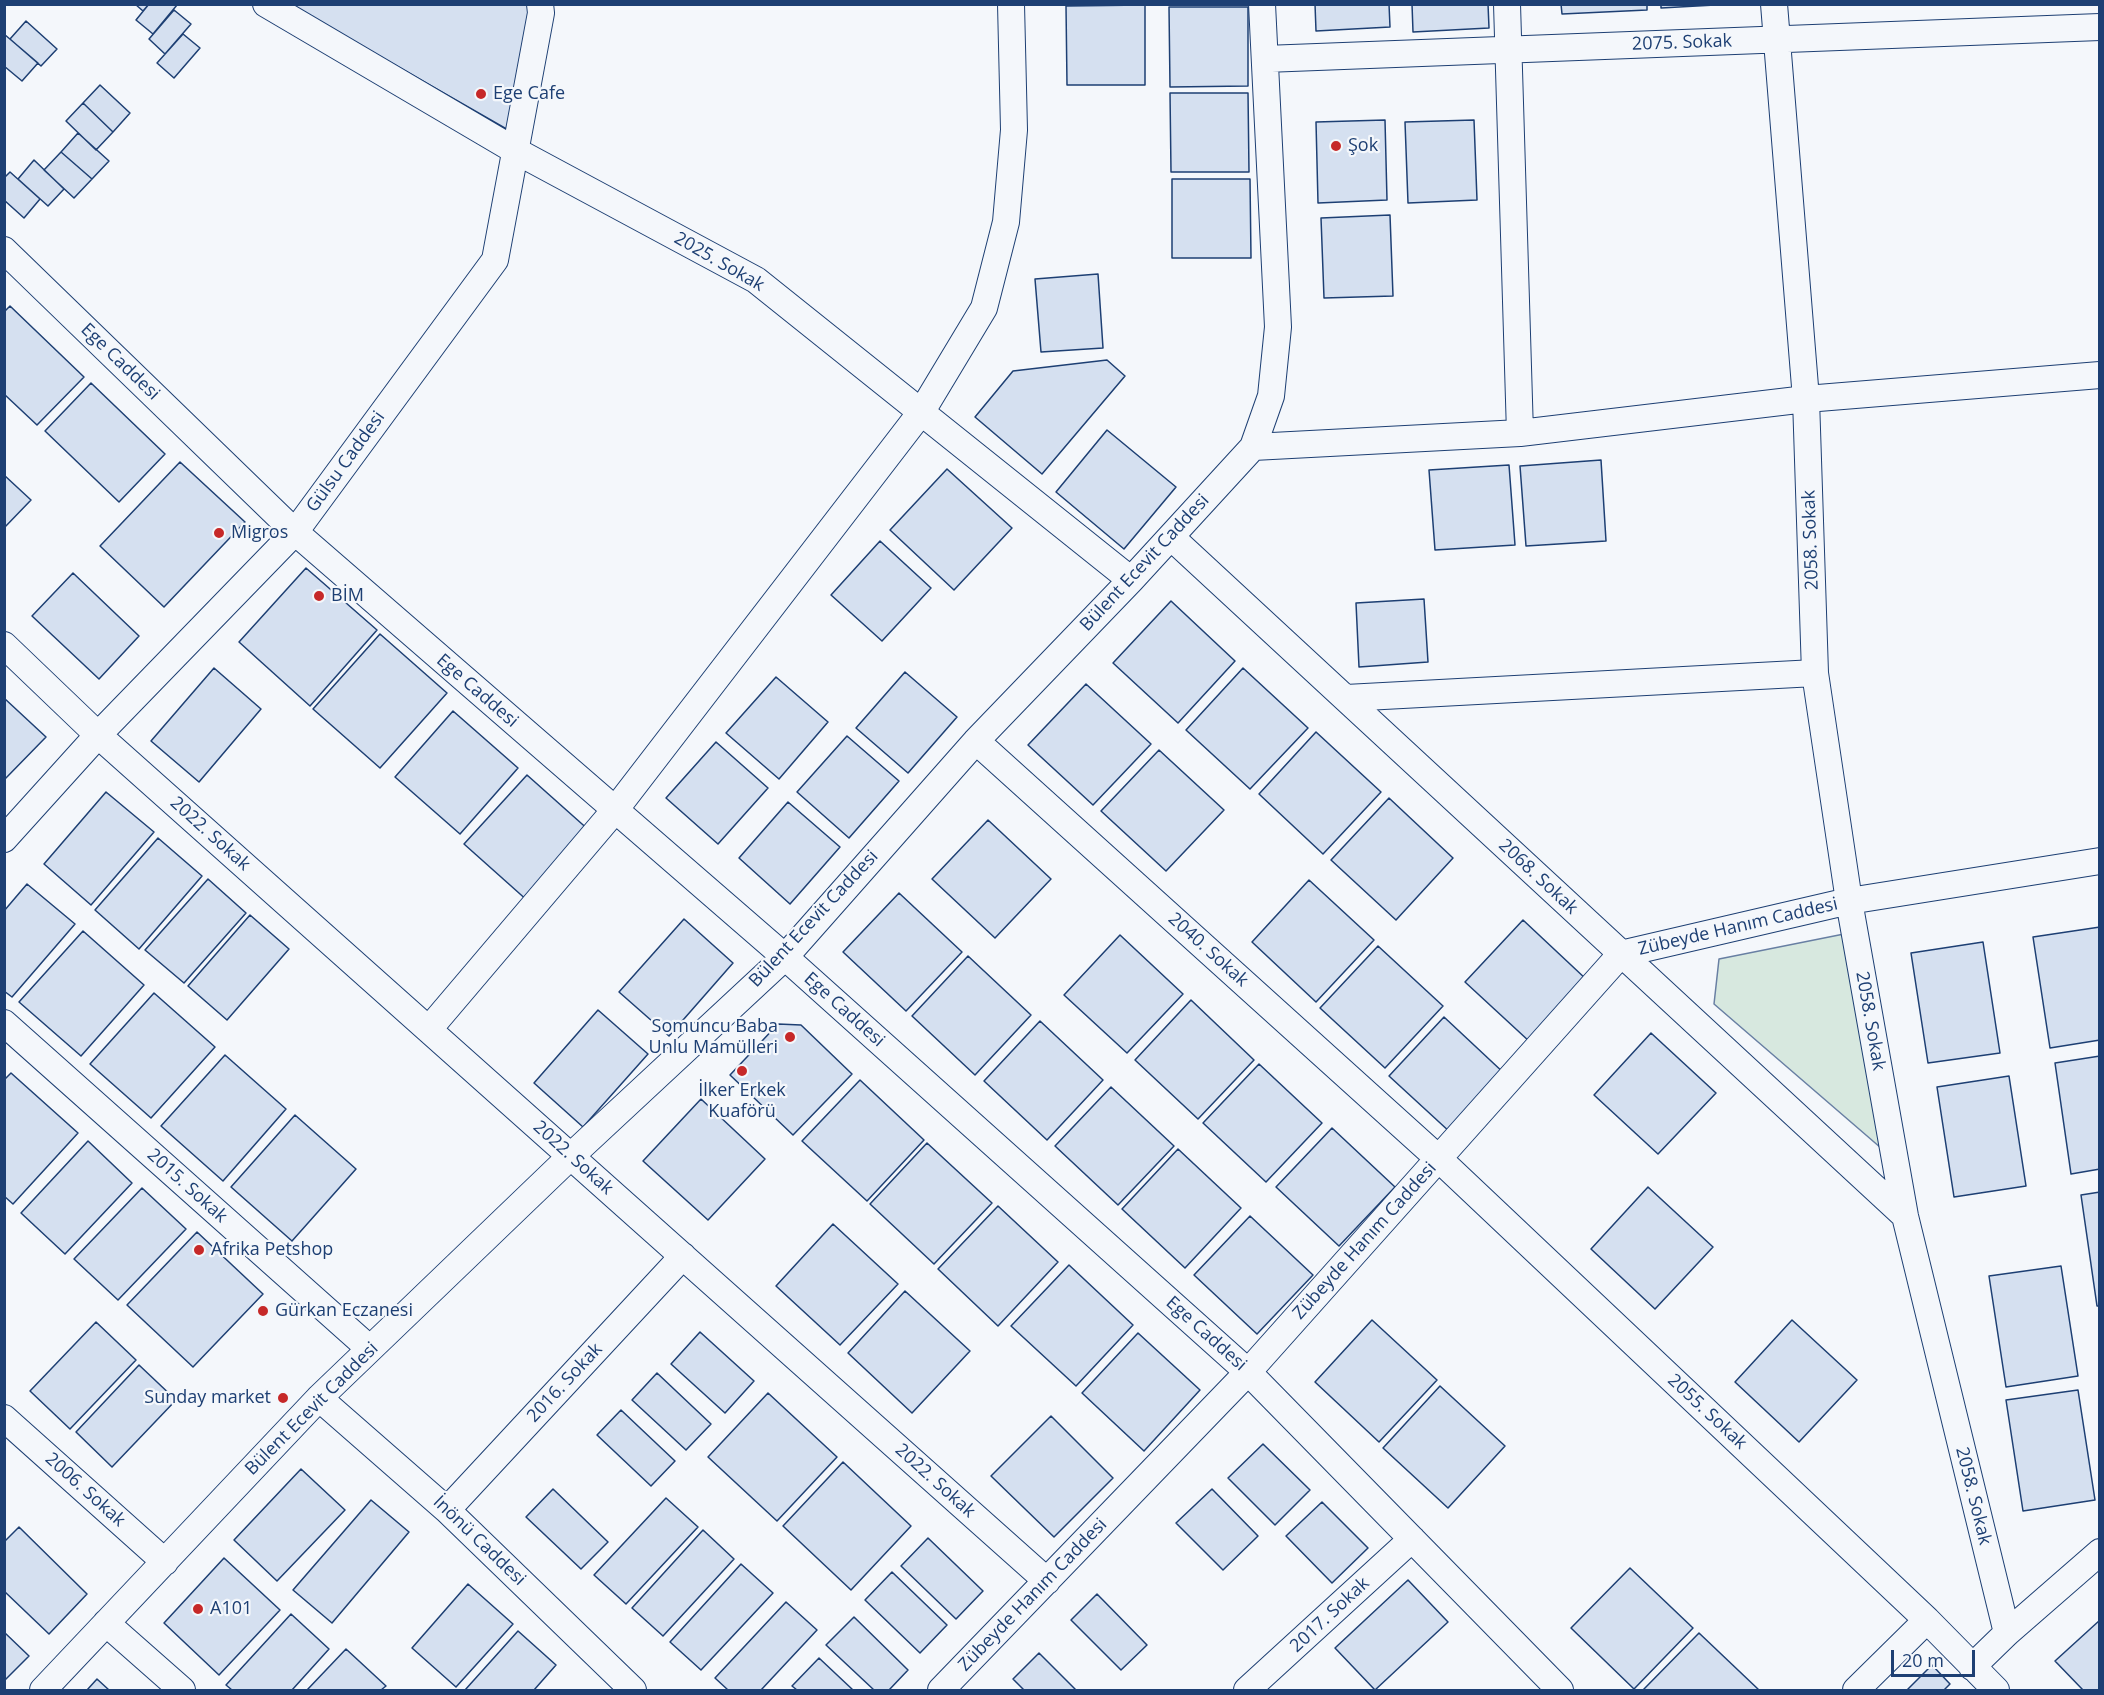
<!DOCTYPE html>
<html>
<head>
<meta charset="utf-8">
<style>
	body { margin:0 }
	#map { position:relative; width:2104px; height:1695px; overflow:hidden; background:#f4f7fb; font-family:"Open Sans",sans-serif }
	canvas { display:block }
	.frame { position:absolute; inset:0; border:6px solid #1d3f73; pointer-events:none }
	.scale { position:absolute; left:1891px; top:1650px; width:84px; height:27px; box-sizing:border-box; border:3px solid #1d3f73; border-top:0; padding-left:8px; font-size:18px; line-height:21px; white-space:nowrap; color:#1d3f73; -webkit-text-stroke:4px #f4f7fb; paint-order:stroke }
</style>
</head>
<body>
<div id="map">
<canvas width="2104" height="1695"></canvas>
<div class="frame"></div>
<div class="scale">20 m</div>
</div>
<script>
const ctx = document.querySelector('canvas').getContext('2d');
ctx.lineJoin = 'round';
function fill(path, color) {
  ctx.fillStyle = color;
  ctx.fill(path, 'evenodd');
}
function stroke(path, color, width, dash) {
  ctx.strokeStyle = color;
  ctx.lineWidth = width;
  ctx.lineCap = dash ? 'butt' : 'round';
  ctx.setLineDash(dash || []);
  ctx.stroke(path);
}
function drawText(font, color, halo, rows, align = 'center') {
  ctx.font = font + ' "Open Sans",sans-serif';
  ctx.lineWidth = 4.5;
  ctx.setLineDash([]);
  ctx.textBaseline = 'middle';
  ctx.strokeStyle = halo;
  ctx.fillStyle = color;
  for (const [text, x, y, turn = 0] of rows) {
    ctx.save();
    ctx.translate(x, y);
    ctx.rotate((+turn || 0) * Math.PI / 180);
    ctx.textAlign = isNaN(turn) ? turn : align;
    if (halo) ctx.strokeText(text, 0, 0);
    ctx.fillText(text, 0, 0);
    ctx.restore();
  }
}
const green = new Path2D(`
	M1844 934 1881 1148 1714 1004 1719 959Z`);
const building = new Path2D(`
	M135 4H149L143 11Z
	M149 4 177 5 153 34 136 20Z
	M288 4H529L530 18 510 131Z
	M1315 4H1389L1390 27 1316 31Z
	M1412 4H1488L1489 28 1413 32Z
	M1561 4H1647V10L1562 14Z
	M1661 4H1733L1661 8Z
	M1145 5V85H1067L1066 6Z
	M1169 7H1248V86L1170 87Z
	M174 10 191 24 165 54 149 39Z
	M26 21 57 49 41 66 10 39Z
	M4 34 38 63 22 81 4 66Z
	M183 34 200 48 174 78 157 63Z
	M100 85 130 113 113 132 83 103Z
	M1170 93H1248L1249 172H1171Z
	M83 103 113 132 96 150 66 121Z
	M1385 120 1387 200 1318 203 1316 122Z
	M1474 120 1477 200 1408 203 1405 122Z
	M78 133 109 161 92 179 61 152Z
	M61 152 92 179 74 198 44 170Z
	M34 160 64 189 48 206 18 179Z
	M10 172 40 199 24 218 4 200V178Z
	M1172 179H1250L1251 258H1172Z
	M1390 215 1393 296 1324 298 1321 218Z
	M1098 274 1103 348 1041 352 1035 279Z
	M10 306 84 377 37 425 4 394V312Z
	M1107 360 1125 376 1042 474 975 417 1013 371Z
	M91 383 165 454 119 502 45 431Z
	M1107 430 1176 487 1124 549 1056 492Z
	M1601 460 1606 541 1526 546 1520 466Z
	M180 462 245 522 164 607 100 546Z
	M1509 465 1515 545 1435 550 1429 470Z
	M947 469 1012 528 954 590 890 530Z
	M4 475 31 500 4 528Z
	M880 541 931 588 882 641 831 595Z
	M306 568 377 630 310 706 239 642Z
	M73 573 139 636 99 679 32 616Z
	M1424 599 1428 662 1359 667 1356 603Z
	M1171 601 1235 661 1178 723 1113 663Z
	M380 634 447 693 380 768 313 709Z
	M214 668 261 709 199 782 151 741Z
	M1243 668 1308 728 1250 789 1186 730Z
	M905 672 957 717 908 773 856 728Z
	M776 677 828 722 779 779 726 733Z
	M1086 684 1151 744 1093 805 1028 745Z
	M4 698 46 737 4 780Z
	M453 711 518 768 460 834 395 777Z
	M1316 732 1381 792 1323 854 1259 794Z
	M847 736 899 781 849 838 797 792Z
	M716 742 768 788 718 844 666 798Z
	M1159 750 1224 810 1166 871 1101 811Z
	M527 775 591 832 529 902 464 844Z
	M106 792 154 832 91 905 44 864Z
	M1389 798 1453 858 1396 920 1331 860Z
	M788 802 840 847 790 904 739 858Z
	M988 820 1051 879 995 938 932 879Z
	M158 838 202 876 139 949 95 910Z
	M208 879 246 913 184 983 145 950Z
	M1309 880 1374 940 1316 1002 1252 942Z
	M27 884 75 924 12 997 4 991V911Z
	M899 893 962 952 906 1011 843 952Z
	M250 915 289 949 227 1020 188 986Z
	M684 919 733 963 669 1036 619 992Z
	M1523 920 1587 980 1530 1042 1465 982Z
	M2100 927V1040L2050 1048 2033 937Z
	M83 931 144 985 81 1056 19 1002Z
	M1120 935 1183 994 1127 1053 1064 995Z
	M1983 942 2000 1053 1928 1063 1911 953Z
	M1378 946 1443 1006 1385 1068 1320 1008Z
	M968 956 1031 1015 975 1075 912 1016Z
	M154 993 215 1047 151 1118 90 1064Z
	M1191 1000 1254 1060 1198 1119 1135 1060Z
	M598 1010 648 1054 583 1127 534 1083Z
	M1444 1017 1506 1075 1451 1133 1389 1076Z
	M1040 1021 1103 1080 1047 1140 984 1081Z
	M778 1024 801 1025 852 1074 793 1135 730 1075Z
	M1651 1033 1716 1093 1658 1154 1594 1095Z
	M225 1055 286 1109 223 1181 161 1126Z
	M2100 1056V1169L2071 1174 2055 1063Z
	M1259 1064 1322 1123 1266 1182 1203 1123Z
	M11 1073 78 1133 13 1204 4 1196V1080Z
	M2009 1076 2026 1186 1954 1197 1937 1087Z
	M860 1080 924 1140 867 1201 802 1141Z
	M1111 1087 1174 1146 1118 1205 1055 1146Z
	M701 1099 765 1159 708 1220 643 1161Z
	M295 1115 356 1169 292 1241 231 1187Z
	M1332 1128 1395 1187 1339 1246 1276 1187Z
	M88 1141 132 1183 65 1254 21 1213Z
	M927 1143 992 1203 934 1264 870 1204Z
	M1178 1149 1241 1208 1185 1268 1122 1209Z
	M1648 1187 1713 1247 1655 1309 1591 1249Z
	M142 1188 186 1229 118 1300 74 1259Z
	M2100 1192V1306H2097L2081 1195Z
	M998 1206 1058 1262 998 1326 938 1269Z
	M1250 1216 1313 1275 1257 1334 1194 1275Z
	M833 1224 898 1284 840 1345 776 1286Z
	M197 1232 263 1294 193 1367 127 1305Z
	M1069 1265 1133 1325 1076 1386 1011 1326Z
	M2061 1266 2078 1376 2006 1387 1989 1276Z
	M905 1291 970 1351 912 1413 848 1353Z
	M1372 1320 1437 1380 1379 1442 1315 1382Z
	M1792 1320 1857 1380 1799 1442 1735 1382Z
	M96 1322 136 1360 70 1429 30 1391Z
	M700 1332 754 1381 725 1413 671 1364Z
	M1138 1333 1200 1390 1144 1451 1082 1393Z
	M139 1365 176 1400 112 1467 76 1432Z
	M657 1373 711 1424 686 1450 632 1400Z
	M1440 1386 1505 1446 1448 1508 1383 1448Z
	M2078 1390 2095 1500 2023 1511 2006 1400Z
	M768 1393 837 1457 777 1521 708 1457Z
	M621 1410 675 1461 651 1486 597 1435Z
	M1051 1416 1113 1478 1054 1537 991 1476Z
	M1263 1444 1310 1490 1275 1525 1228 1478Z
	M843 1462 911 1526 851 1590 783 1526Z
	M301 1469 345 1510 277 1581 234 1540Z
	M553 1489 608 1542 581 1569 526 1517Z
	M1212 1489 1258 1536 1223 1570 1176 1523Z
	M666 1498 698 1527 626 1604 594 1575Z
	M371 1500 409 1532 332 1623 293 1590Z
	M1322 1502 1368 1548 1332 1583 1286 1536Z
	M19 1527 87 1594 49 1634 4 1591V1542Z
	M703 1530 734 1559 663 1636 632 1608Z
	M928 1538 983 1591 956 1619 901 1566Z
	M224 1558 280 1610 219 1675 164 1623Z
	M741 1564 773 1593 701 1670 670 1642Z
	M1630 1568 1693 1628 1634 1689 1571 1628Z
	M892 1572 947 1625 920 1653 865 1600Z
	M1408 1580 1448 1622 1375 1690 1335 1648Z
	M468 1584 513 1624 456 1687 412 1648Z
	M1097 1594 1147 1645 1121 1670 1071 1620Z
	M786 1602 817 1630 761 1690H728L715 1678Z
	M291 1614 329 1649 292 1690H232L226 1685Z
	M854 1617 908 1670 889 1690H874L826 1645Z
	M2100 1620V1690H2083L2055 1661Z
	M518 1631 556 1665 534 1690H465Z
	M4 1632 29 1656 4 1681Z
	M1699 1633 1759 1690H1643Z
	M346 1649 386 1686 381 1690H307Z
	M1039 1653 1076 1690H1024L1013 1679Z
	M819 1658 853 1690H797L792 1686Z
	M1932 1665 1950 1684 1944 1690H1907Z
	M97 1679 109 1690H87Z`);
const street = new Path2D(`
	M266 4 516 151 756 280 1131 580
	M1507 4 1520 433
	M1774 4 1806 399 1815 673 1849 901 1905 1216 2007 1633
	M1265 59 2100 27
	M4 250 295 532 785 957 1248 1372 1560 1690
	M1253 447 1520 433 1806 399 2100 375
	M1171 537 1905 1216
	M4 645 98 735 1047 1581
	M1346 698 1815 673
	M976 741 1439 1159 1927 1620 1996 1690
	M4 839 98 735 295 532 495 260 541 13 540 4
	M4 1023 370 1349
	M429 1029 615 810 922 411 984 308 1006 222 1014 130 1011 4
	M319 1398 447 1510 633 1690
	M4 1418 165 1562
	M447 1510 683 1256
	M106 1623 182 1690
	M1972 1667 2007 1633 2100 1552
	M43 1690 319 1398 571 1156 785 957 976 741 1131 580 1253 447 1271 396 1278 327 1262 4
	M941 1690 1248 1372 1621 954 1849 901 2100 861
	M1247 1690 1412 1539
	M1856 1690 1927 1620`);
const markers = [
	[481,94,6,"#c62828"],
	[1336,146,6,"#c62828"],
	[219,533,6,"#c62828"],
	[319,596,6,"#c62828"],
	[790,1037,6,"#c62828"],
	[742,1071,6,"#c62828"],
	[199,1250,6,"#c62828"],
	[263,1311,6,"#c62828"],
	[283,1398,6,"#c62828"],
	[198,1609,6,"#c62828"]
];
const streetNames = [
	["2075. Sokak",1682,43,-2],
	["2025. Sokak",719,262,30],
	["Ege Caddesi",120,362,44],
	["Gülsu Caddesi",346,462,-54],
	["2058. Sokak",1811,540,-92],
	["Bülent Ecevit Caddesi",1145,563,-47],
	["Ege Caddesi",477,691,41],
	["2022. Sokak",210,834,42],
	["2068. Sokak",1538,877,43],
	["Bülent Ecevit Caddesi",814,919,-47],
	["Zübeyde Hanım Caddesi",1738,927,-13],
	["2040. Sokak",1208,950,42],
	["Ege Caddesi",844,1010,42],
	["2058. Sokak",1870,1021,80],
	["2022. Sokak",573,1158,42],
	["2015. Sokak",187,1186,42],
	["Zübeyde Hanım Caddesi",1365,1241,-48],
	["Ege Caddesi",1206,1334,42],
	["2016. Sokak",565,1383,-47],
	["Bülent Ecevit Caddesi",312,1409,-45],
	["2055. Sokak",1707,1412,43],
	["2022. Sokak",935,1481,42],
	["2006. Sokak",85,1490,42],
	["2058. Sokak",1973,1496,76],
	["İnönü Caddesi",479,1541,44],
	["Zübeyde Hanım Caddesi",1033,1595,-46],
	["2017. Sokak",1330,1615,-43]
];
const poiNames = [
	["Ege Cafe",493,94],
	["Şok",1348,146],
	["Migros",231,533],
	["BİM",331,596],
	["Somuncu Baba",778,1027,"right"],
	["Unlu Mamülleri",778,1048,"right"],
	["İlker Erkek",742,1091,"center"],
	["Kuaförü",742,1112,"center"],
	["Afrika Petshop",211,1250],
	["Gürkan Eczanesi",275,1311],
	["Sunday market",271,1398,"right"],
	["A101",210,1609]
];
fill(green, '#d7e8df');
stroke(green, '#687fa3', 1.5);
fill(building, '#d5e0f0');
stroke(building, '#1d3f73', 1.5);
stroke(street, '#1d3f73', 28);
stroke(street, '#f4f7fb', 26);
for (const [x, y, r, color] of markers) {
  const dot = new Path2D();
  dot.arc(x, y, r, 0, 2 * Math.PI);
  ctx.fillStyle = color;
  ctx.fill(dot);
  stroke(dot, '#f4f7fb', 2);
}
drawText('18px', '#1d3f73', '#f4f7fb', streetNames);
drawText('18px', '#1d3f73', '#f4f7fb', poiNames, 'left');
</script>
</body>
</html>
